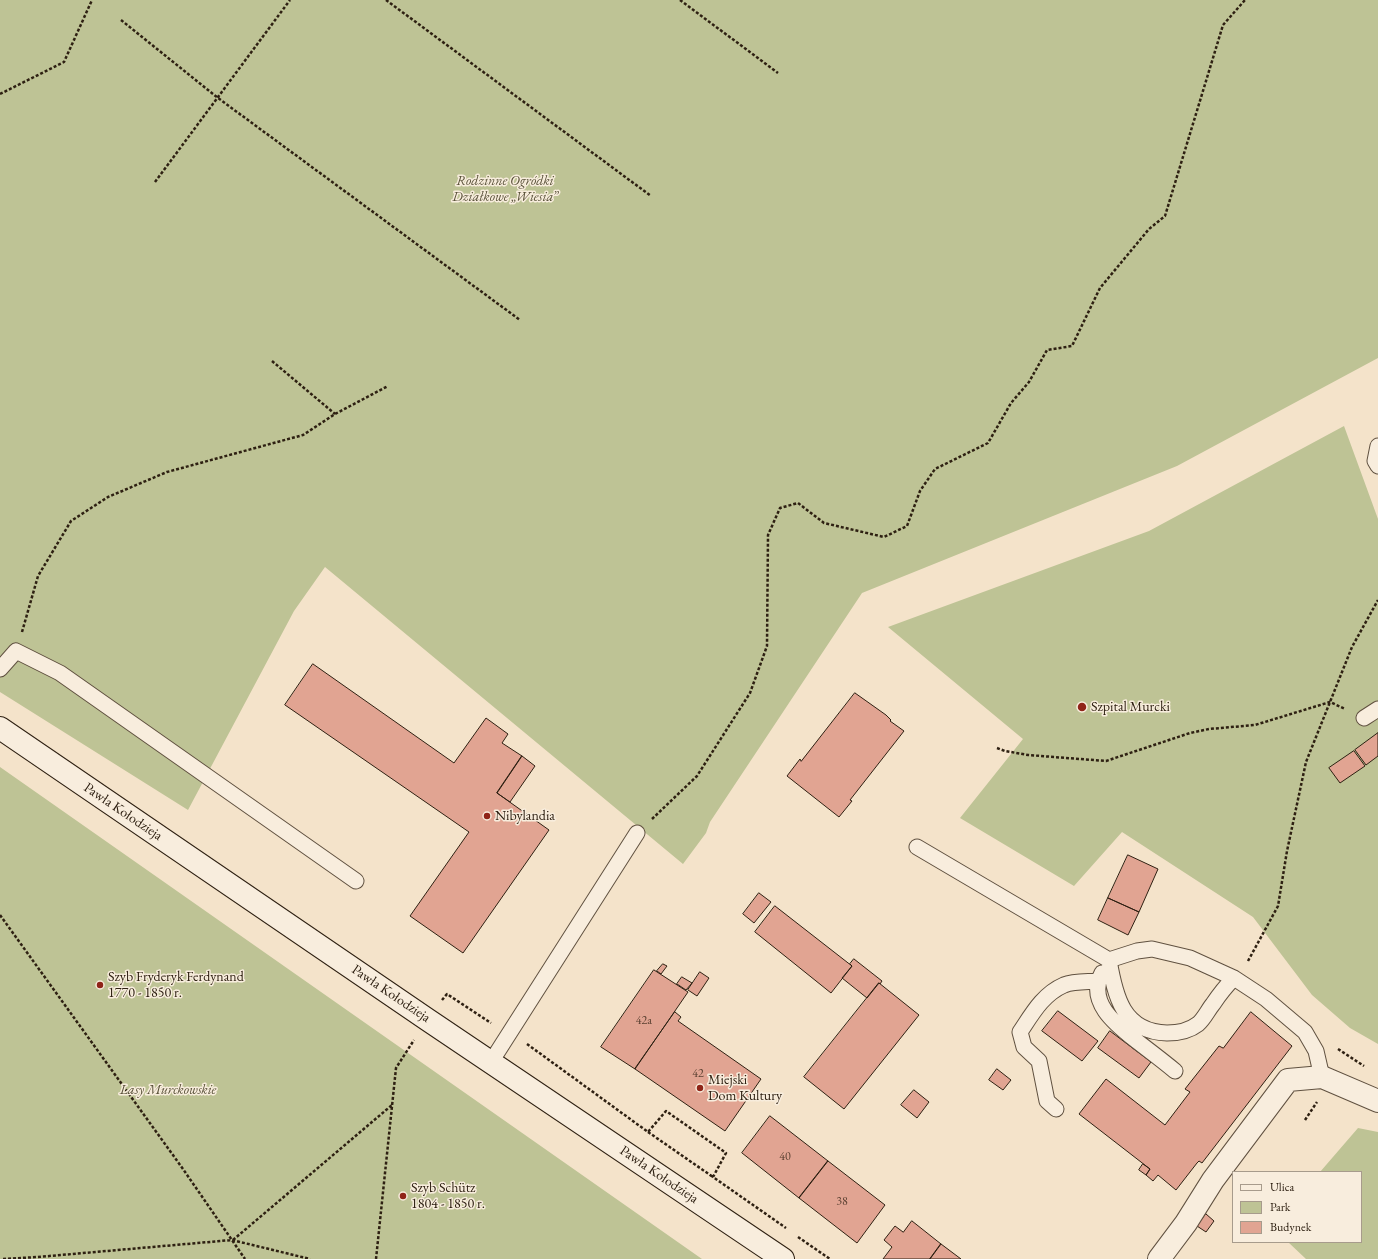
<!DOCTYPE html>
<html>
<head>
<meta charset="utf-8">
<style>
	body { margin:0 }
	#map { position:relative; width:1378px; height:1259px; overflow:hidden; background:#f4e3ca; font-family:"EB Garamond",serif }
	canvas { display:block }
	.legend { position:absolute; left:1232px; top:1171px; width:130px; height:72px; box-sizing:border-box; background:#f8eddd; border:1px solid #a79b8c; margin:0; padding:5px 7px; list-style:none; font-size:12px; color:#2e2012 }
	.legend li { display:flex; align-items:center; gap:8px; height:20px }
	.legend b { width:20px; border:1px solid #a79b8c }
</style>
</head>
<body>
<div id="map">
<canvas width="1378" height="1259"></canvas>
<ul class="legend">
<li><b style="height:5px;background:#f8eddd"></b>Ulica</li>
<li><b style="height:11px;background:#bec395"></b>Park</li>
<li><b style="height:11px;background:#e1a492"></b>Budynek</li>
</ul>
</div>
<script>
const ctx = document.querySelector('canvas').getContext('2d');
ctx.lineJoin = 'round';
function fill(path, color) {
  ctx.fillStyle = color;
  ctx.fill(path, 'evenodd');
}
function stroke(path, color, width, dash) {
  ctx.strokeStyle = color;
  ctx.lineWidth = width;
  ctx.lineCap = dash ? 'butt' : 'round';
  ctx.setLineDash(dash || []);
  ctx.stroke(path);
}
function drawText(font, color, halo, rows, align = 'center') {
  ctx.font = font + ' "EB Garamond",serif';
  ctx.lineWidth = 3;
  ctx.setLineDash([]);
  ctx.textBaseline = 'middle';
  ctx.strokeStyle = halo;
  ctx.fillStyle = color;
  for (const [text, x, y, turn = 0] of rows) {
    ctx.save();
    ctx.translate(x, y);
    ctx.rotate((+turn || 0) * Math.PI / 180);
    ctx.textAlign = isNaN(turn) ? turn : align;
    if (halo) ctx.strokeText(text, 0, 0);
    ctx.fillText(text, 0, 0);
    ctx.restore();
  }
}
const green = new Path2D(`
	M0 0H1378V358L1177 466 862 593 710 822 706 833 683 864 325 567 294 611 188 810 0 692Z
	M1344 426 1378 519V1044L1350 1028 1312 995 1253 917 1122 832 1074 886 960 818 1023 739 888 627 1149 531Z
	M0 767 702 1259H0Z
	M1358 1128 1378 1132V1259H1306L1288 1242H1361V1172H1320Z`);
const building = new Path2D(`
	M313 664 454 763 486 718 508 734 502 743 522 756 497 793 549 830 463 953 410 916 469 832 285 705Z
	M855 693 886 715 891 720 890 721 904 731 850 800 852 801 839 817 787 776 800 759 801 761Z
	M1378 733V756L1366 765 1355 750Z
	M1354 751 1365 766 1340 783 1329 768Z
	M522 756 535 766 510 802 497 793Z
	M1128 855 1158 869 1139 912 1108 898Z
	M759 893 771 902 754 923 743 914Z
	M1108 898 1139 912 1128 935 1098 920Z
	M775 906 852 966 831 993 755 932Z
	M854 959 882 981 880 984 879 983 867 998 842 978 852 966 850 964Z
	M663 964 667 966 661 974 657 971Z
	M654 970 688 992 635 1069 601 1047Z
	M700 972 709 978 697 996 688 990Z
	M682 977 692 983 686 990 677 984Z
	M879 983 919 1015 844 1109 804 1077Z
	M1058 1011 1098 1041 1082 1061 1042 1031Z
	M675 1012 681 1017 678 1021 761 1079 725 1131 635 1069Z
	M1251 1012 1292 1046 1202 1163 1199 1161 1197 1163 1176 1190 1158 1175 1153 1181 1146 1175 1150 1169 1079 1114 1106 1079 1165 1125 1190 1092 1185 1089 1219 1046 1223 1048Z
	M1110 1031 1151 1062 1139 1078 1098 1048Z
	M997 1069 1011 1080 1003 1090 989 1080Z
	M914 1090 929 1102 917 1118 901 1105Z
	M770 1116 828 1161 799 1198 742 1153Z
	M828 1161 885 1205 857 1243 799 1198Z
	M1143 1164 1150 1169 1146 1175 1139 1170Z
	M1206 1214 1214 1221 1206 1232 1197 1226Z
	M912 1221 941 1244 930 1259H883L892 1247 884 1240 895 1226 903 1232Z
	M941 1244 961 1259H930Z`);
const path = new Path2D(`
	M386 0 651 196
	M680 0 778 73
	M121 20 218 98 520 320
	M0 94 64 62 92 0
	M155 182 290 0
	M272 361 335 414
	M22 632 38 576 71 521 108 497 167 472 303 435 335 414 388 386
	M997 748 1005 751 1028 755 1106 761 1190 733 1209 729 1255 725 1330 702 1345 709
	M652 819 697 776 750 693 767 646 768 535 780 508 798 503 824 523 884 537 907 526 920 491 935 469 988 443 1011 403 1029 382 1047 350 1072 346 1100 288 1149 229 1165 216 1223 25 1245 0
	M0 915 183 1169 245 1259
	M1248 961 1278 906 1287 851 1306 762 1352 647 1378 600
	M442 1000 447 994 491 1023
	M527 1044 648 1132 666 1111 726 1153 713 1177 786 1228
	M1338 1049 1364 1066
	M1305 1120 1317 1102
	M648 1132 713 1177
	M798 1237 830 1259
	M233 1240 392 1105
	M3 1259 38 1257 232 1240 310 1259
	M376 1259 396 1068 414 1040`);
const lane = new Path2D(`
	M1378 446 1375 461 1378 466
	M0 669 16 651 60 673 356 881
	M1364 718 1378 709
	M917 847 1109 960 1137 951 1152 949 1190 958 1234 978 1266 999 1305 1032 1316 1051 1322 1077
	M1109 960C1115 996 1123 1032 1167 1033 1179 1033 1189 1031 1198 1024 1204 1019 1208 1010 1213 1004 1219 995 1226 986 1234 978
	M1102 973C1086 1003 1118 1026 1138 1042 1151 1052 1163 1061 1175 1071
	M491 1062 637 833
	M1056 1109 1047 1101 1039 1061 1024 1047 1020 1032C1032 1014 1043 994 1064 985 1074 981 1088 982 1098 981`);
const street = new Path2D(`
	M1159 1259 1186 1223 1213 1180 1288 1080 1322 1077 1378 1101`);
const secondary = new Path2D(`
	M0 728 428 1020 783 1259`);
const markers = [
	[1082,707,5,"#8f2418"],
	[487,816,4,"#8f2418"],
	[100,985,4,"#8f2418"],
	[700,1088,4,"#8f2418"],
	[403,1196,4,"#8f2418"]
];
const numberNames = [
	["42a",644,1021],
	["42",698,1074],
	["40",785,1157],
	["38",842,1202]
];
const parkNames = [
	["Rodzinne Ogródki",505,181],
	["Działkowe „Wiesia”",505,197],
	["Lasy Murckowskie",168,1090]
];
const poiNames = [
	["Szpital Murcki",1091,707],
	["Nibylandia",495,816],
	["Szyb Fryderyk Ferdynand",108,977],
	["1770 - 1850 r.",108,993],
	["Miejski",708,1080],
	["Dom Kultury",708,1096],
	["Szyb Schütz",411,1188],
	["1804 - 1850 r.",411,1204]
];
const streetNames = [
	["Pawła Kołodzieja",123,812,34],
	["Pawła Kołodzieja",391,994,34],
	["Pawła Kołodzieja",659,1175,34]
];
fill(green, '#bec395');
fill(building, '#e1a492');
stroke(building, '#2e2012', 1);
stroke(lane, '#605140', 17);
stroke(street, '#605140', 24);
stroke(secondary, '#2e2012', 24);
stroke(path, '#2e2012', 2.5, [3, 2]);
stroke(lane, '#f8eddd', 15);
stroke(street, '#f8eddd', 22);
stroke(secondary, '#f8eddd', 22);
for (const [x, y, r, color] of markers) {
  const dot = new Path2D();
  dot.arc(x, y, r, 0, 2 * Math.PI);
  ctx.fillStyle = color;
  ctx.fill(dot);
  stroke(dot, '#f8eddd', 1.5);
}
drawText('12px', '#5b4132', null, numberNames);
drawText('italic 14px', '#595139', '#f8eddd', parkNames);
drawText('14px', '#2e2012', '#f8eddd', poiNames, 'left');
drawText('14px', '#2e2012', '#f8eddd', streetNames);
</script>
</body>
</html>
